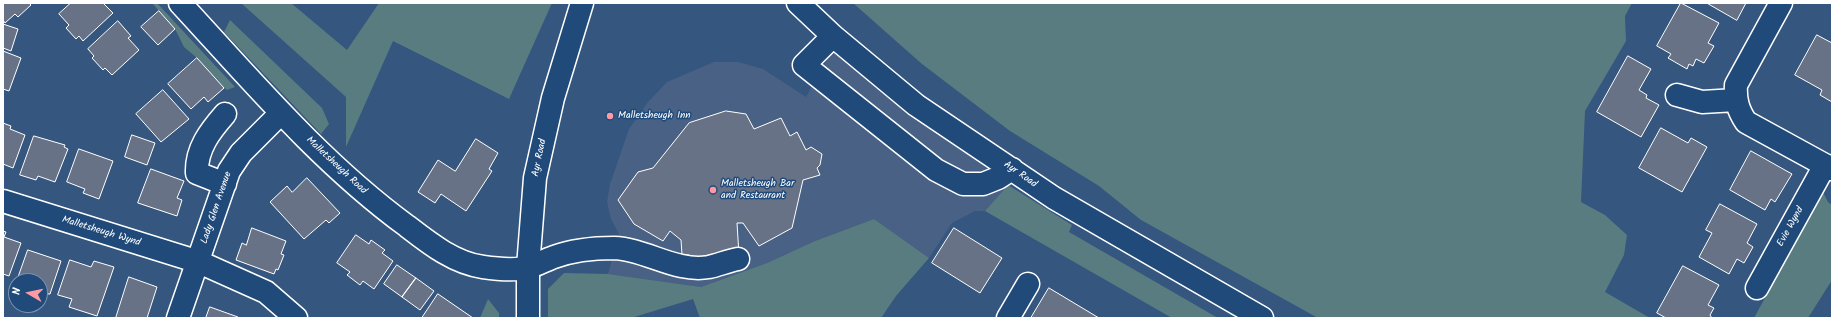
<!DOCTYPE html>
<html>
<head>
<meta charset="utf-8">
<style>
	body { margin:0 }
	#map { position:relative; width:1835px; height:321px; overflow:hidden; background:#35567e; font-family:Kalam,sans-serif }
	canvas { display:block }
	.frame { position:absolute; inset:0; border:4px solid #fff; pointer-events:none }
	.north { position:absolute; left:8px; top:273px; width:40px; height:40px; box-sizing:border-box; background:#1f4a7a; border:1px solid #7992af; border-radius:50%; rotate:279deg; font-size:11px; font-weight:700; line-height:16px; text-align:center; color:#fff }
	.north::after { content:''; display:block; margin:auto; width:14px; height:18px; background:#ff9aa2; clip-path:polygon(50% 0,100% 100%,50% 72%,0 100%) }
</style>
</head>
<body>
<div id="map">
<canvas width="1835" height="321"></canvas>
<div class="frame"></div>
<div class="north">N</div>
</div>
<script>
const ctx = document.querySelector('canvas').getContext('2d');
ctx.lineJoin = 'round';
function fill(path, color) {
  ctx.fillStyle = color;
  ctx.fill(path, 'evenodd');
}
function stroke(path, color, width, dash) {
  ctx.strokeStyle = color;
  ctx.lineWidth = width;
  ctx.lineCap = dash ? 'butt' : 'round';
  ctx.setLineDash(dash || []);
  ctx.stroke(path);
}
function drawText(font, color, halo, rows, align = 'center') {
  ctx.font = font + ' Kalam,sans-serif';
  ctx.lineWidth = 3;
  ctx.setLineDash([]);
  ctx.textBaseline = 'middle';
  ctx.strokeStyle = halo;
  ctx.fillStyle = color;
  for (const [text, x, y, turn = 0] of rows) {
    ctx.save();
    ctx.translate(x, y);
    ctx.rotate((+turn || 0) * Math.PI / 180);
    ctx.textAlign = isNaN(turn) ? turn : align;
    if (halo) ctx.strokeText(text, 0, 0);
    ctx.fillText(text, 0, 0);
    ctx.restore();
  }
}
const built = new Path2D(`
	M821 49H832L1008 185 985 211H975L952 223 929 258 874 219 815 241 767 263 701 287 608 274 619 234 611 219 607 202 610 184 629 129 648 102 667 82 714 62H738L763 69 806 97 828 58Z`);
const green = new Path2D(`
	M152 3H157L235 87 227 90 224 88 197 58 184 47 175 29Z
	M241 3H291L347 50 379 3H552L509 99 393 41 346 147V97Z
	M853 3H1632L1625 16 1626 41 1585 111 1581 202 1605 215 1627 235 1624 255 1605 292 1650 318H1318L1141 220 1099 186 1010 131 922 64Z
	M230 20 322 108 329 124 321 134 224 32Z
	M1008 185 1072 225 1069 232 1218 318H1172L985 211Z
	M1823 192 1828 202 1832 205V280L1808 318H1754Z
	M874 219 929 258 896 296 881 318H700L693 299 631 318H548V289L564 273 608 274 701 287 767 263 815 241Z
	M488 299 499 313V318H480Z`);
const building = new Path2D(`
	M3 3H29L31 5 18 17 15 14 5 23 3 20Z
	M71 3H103L113 13 83 41 79 36 76 39 66 28 69 25 59 14Z
	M1681 3 1719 23 1708 43 1714 46 1704 63 1696 59 1693 66 1689 64 1687 69 1668 58 1671 54 1657 46Z
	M1707 3H1746L1737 20Z
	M159 11 175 29 158 45 141 27Z
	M118 21 131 36 128 38 139 50 112 75 105 68 103 70 92 58 94 56 88 49Z
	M3 24 18 29 11 51 3 48Z
	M1817 35 1832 43V102L1820 95 1822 90 1795 75Z
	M3 51 21 58 9 91 3 89Z
	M1628 56 1651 69 1639 90 1647 95 1646 98 1659 105 1641 137 1597 112Z
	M197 58 224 88 208 102 204 97 191 109 168 84Z
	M163 90 189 119 161 142 136 114Z
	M726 111 746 114 754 129 781 118 790 136 797 132 806 150 811 147 822 154 820 165 817 168 820 175 803 180 792 228 759 246 743 223H737L739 255 690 262 689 255H682L681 240 670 231 663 241 634 224 618 200 638 172 653 168 689 123Z
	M3 123 11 126 10 129 25 135 13 168 3 164Z
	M1661 128 1688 143 1691 138 1707 147 1682 192 1639 168Z
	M132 135 155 143 147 165 125 157Z
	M34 136 65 145 64 147 68 149 55 182 38 176 36 180 20 175Z
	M476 139 498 153 489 169 492 171 466 211 441 194 435 203 418 192 438 160 455 171Z
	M79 149 113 161 99 199 83 193 85 189 67 182Z
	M1751 151 1792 174 1775 202 1771 199 1765 210 1730 190Z
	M151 169 184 181 177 198 182 200 177 216 138 203Z
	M307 178 340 213 329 223 326 220 304 239 270 202 287 186 292 192Z
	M1720 204 1757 224 1747 243 1753 247 1744 263 1737 259 1729 274 1699 257 1712 233 1706 230Z
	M252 228 286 241 281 254 284 255 278 270 276 269 274 274 236 260 242 243 246 245Z
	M954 228 1002 258 980 293 932 263Z
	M3 231 6 232 4 237 21 243 9 276 3 274Z
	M356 235 369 244 371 240 385 250 382 253 393 261 374 289 363 281 360 285 347 275 350 272 337 263Z
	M28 250 61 261 50 294H47L46 298 40 296V281H17Z
	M70 260 91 267 94 261 114 267 97 316 69 307 72 299 58 295Z
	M397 265 416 278 402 297 384 284Z
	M1683 266 1719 285 1708 305 1714 308 1710 315 1712 318H1666L1657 313Z
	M129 277 157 287 147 318H116Z
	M416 278 434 291 420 310 402 297Z
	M1049 288 1099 318H1031Z
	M438 294 473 318H422Z
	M210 307 238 317V318H206Z`);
const minor = new Path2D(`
	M180 3C252 81 321 163 407 226 429 243 454 263 483 267 497 269 515 271 530 267 538 264 546 260 554 257 573 250 594 248 614 248 646 249 676 273 709 267 718 265 728 261 738 259
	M798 3 833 36 916 105 1054 198 1262 318
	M1781 3 1736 85C1735 100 1738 110 1746 122L1832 169
	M833 36 804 65 936 170 963 184H983L998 178 1012 169
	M1677 95 1702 102 1736 100
	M225 184 197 173C196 149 210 131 225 114
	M3 201 199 262 266 292 296 318
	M1757 288 1825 165
	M178 318 229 171 241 153 281 113
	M1008 318 1028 284`);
const major = new Path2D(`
	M528 318V267L535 178 553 98 582 3`);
const markers = [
	[610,116,4,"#ff9aa2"],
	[713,190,4,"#ff9aa2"]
];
const poiNames = [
	["Malletsheugh Inn",618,116],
	["Malletsheugh Bar",721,184],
	["and Restaurant",721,196]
];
const streetNames = [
	["Ayr Road",540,158,-78],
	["Malletsheugh Road",336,166,43],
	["Ayr Road",1020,175,35],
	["Lady Glen Avenue",217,208,-71],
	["Evie Wynd",1791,227,-61],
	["Malletsheugh Wynd",101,232,17]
];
fill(built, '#486184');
fill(green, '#597c81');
fill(building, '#677287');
stroke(building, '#fff', 1);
stroke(minor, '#fff', 25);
stroke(major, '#fff', 25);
stroke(minor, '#1f4a7a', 22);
stroke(major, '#1f4a7a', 22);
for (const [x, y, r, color] of markers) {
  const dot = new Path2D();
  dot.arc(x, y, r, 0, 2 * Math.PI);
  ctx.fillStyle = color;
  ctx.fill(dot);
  stroke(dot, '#1f4a7a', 1.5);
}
drawText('10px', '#fff', '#1f4a7a', poiNames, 'left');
drawText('10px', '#fff', '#1f4a7a', streetNames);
</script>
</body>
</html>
